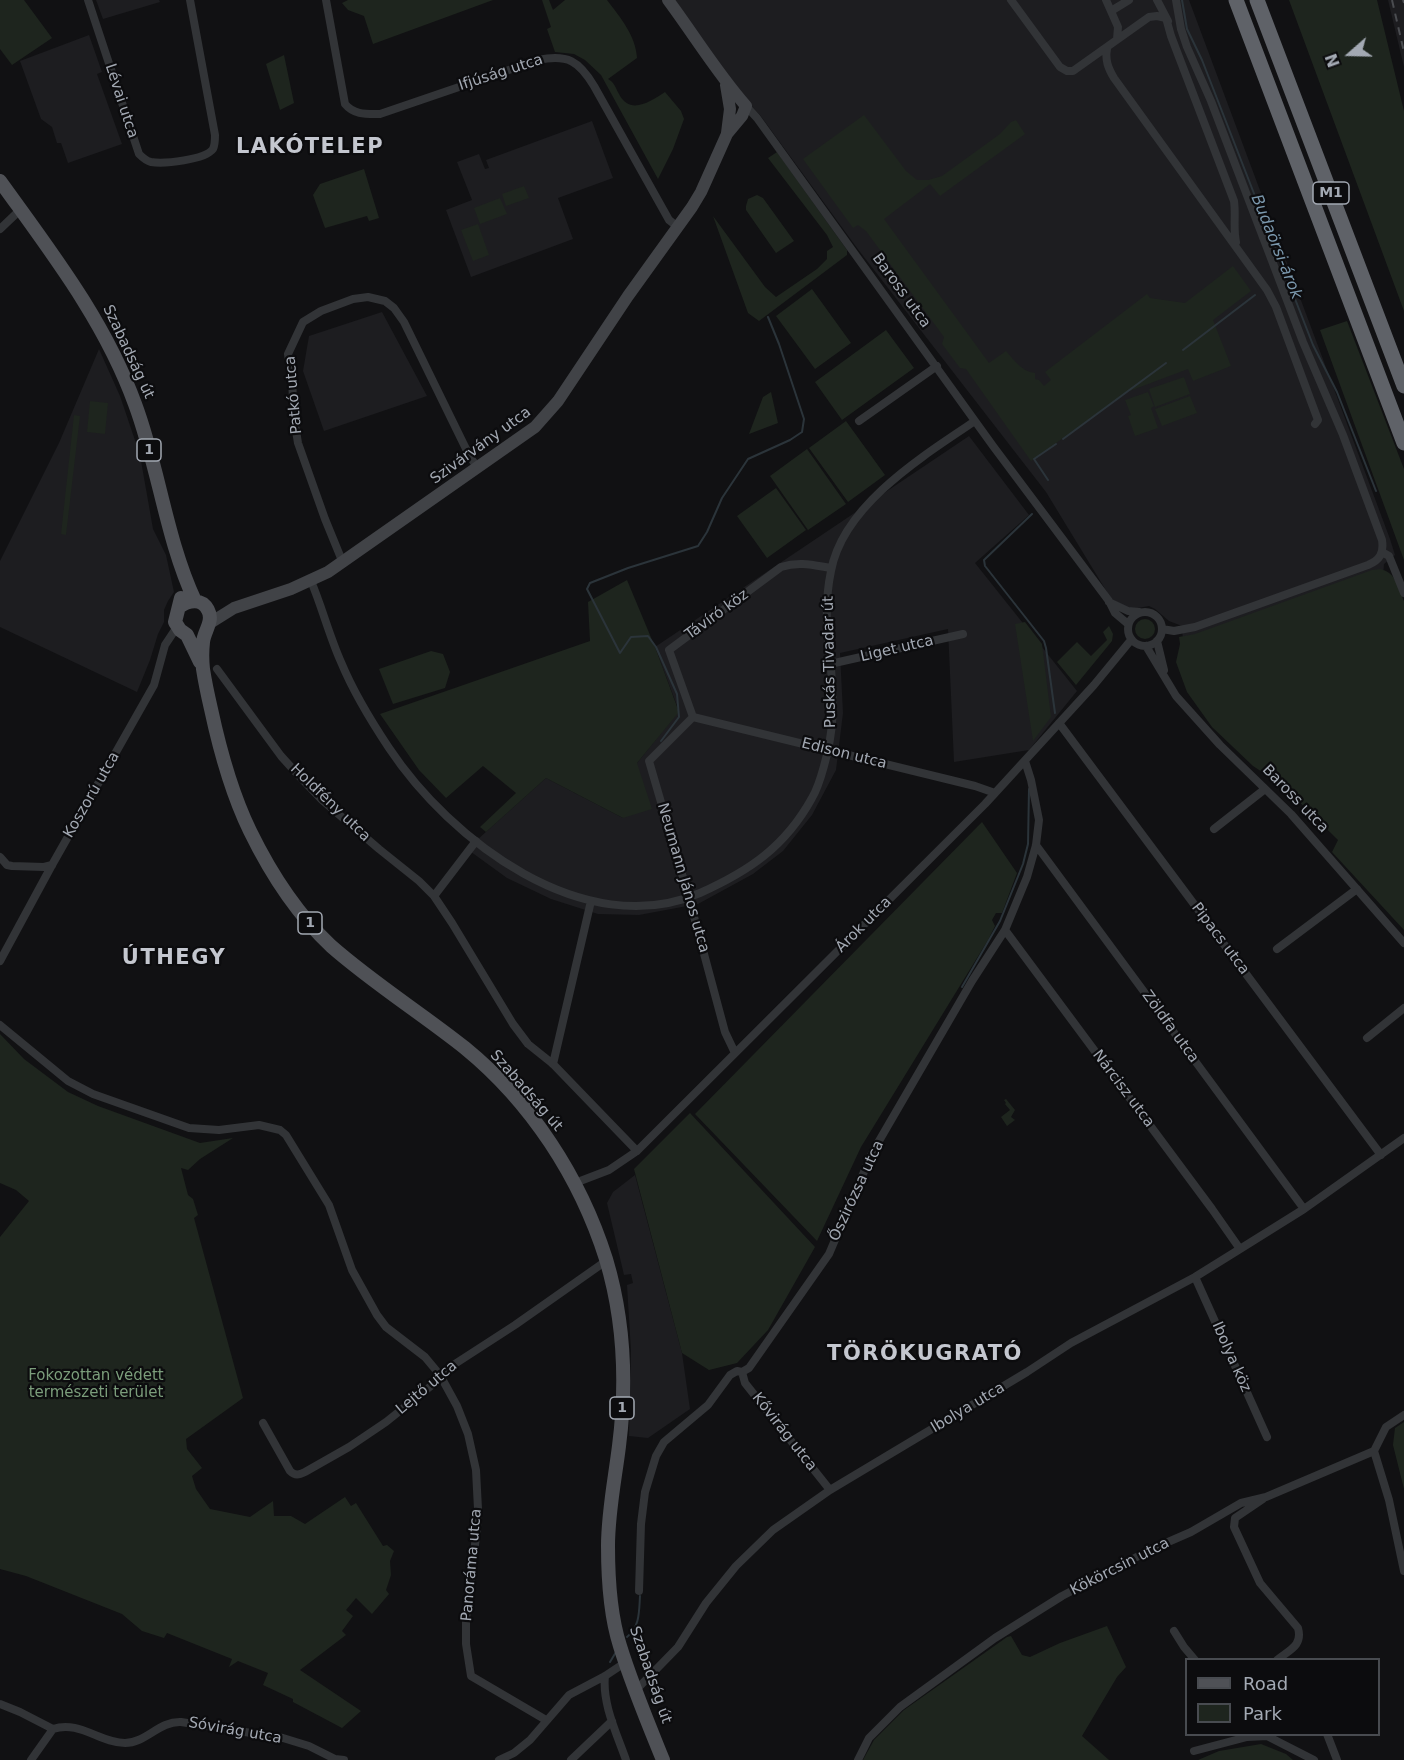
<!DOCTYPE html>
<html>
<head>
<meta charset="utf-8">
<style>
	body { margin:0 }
	#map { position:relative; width:1404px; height:1760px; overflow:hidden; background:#111113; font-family:"DejaVu Sans",sans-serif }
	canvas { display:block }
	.legend { position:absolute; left:1185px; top:1658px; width:195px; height:78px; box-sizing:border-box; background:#0c0c0e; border:2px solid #484b50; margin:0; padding:8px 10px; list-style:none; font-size:18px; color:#a3a9b3 }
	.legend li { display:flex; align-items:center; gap:12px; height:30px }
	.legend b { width:30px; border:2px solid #484b50 }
	.north { position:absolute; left:1320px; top:24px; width:60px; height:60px; -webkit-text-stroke:4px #0c0c0e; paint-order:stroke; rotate:250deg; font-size:16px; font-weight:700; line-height:24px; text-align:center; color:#a3a9b3 }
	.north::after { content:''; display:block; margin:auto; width:21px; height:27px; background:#a3a9b3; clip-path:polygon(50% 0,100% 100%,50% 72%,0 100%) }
</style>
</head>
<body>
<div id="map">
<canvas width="1404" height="1760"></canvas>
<ul class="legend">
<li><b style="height:8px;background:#4f5156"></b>Road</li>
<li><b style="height:16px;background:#1e251e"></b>Park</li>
</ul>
<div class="north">N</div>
</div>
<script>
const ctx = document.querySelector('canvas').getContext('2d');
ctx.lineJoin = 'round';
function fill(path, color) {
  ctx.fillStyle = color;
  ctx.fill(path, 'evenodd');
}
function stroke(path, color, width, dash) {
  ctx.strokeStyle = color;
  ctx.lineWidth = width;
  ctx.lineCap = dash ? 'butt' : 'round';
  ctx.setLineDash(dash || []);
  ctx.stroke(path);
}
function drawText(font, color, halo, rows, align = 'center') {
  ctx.font = font + ' "DejaVu Sans",sans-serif';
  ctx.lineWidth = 4.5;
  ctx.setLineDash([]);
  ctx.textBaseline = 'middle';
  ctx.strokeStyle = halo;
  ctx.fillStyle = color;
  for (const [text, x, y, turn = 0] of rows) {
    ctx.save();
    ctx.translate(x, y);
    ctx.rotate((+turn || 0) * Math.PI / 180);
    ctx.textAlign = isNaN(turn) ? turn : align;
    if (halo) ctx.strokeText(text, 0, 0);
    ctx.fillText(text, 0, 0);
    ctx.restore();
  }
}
const built = new Path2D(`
	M96 0H159L160 2 103 19Z
	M669 0H1189L1390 539 1395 555 1384 564 1383 577 1183 643 1182 626 1169 621 1155 609 1149 606 1133 609 1126 607 1113 600 1107 592 1046 492 857 248 760 115 727 81Z
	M1388 0H1404V67Z
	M89 35 102 72 97 74 122 144 68 163 61 143H57L52 127 41 119 20 61Z
	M592 121 613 178 558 198 573 239 471 277 446 210 472 200 457 162 479 154 485 169 489 168 486 160Z
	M382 312 427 396 324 431 303 371 309 336Z
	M99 349 120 396 140 455 153 529 166 555 174 592 168 601 164 610V622L158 634 150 660 137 692 0 627V561L59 443Z
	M969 436 1029 515 975 563 1077 691 1029 750 954 762 948 629 840 653 843 713 836 770 812 815 783 851 753 874 698 904 639 915 598 914 551 899 507 878 467 849 546 778 623 818 637 763 679 711 655 647Z
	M635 1175 682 1353 690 1409 648 1438 629 1436 631 1351 627 1285 633 1283 631 1274 624 1275 607 1203 613 1192Z`);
const green = new Path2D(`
	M0 0H24L52 38 12 65 0 49Z
	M348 0H493L373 44 364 16 348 10 342 3Z
	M542 0H549L553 10 565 0H607C620 17 636 36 637 58L608 79C615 83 615 87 619 94 630 116 651 101 665 92L681 111 684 119 673 149 658 179 601 75 585 60 574 54 555 52 547 29 551 27Z
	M1289 0H1377L1404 111V311Z
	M284 55 294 103 280 110 266 64Z
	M864 115 906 171 917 180H928L942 176 1000 134 1011 122 1016 120 1025 134 940 196 930 184 884 219 989 363 1006 351C1015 361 1021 371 1035 373V379L1039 380 1044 386 1051 380 1045 372 1147 294 1150 298 1185 303 1233 266 1251 291 1213 320 1231 366 1193 381 1188 369 1127 392 1031 461 966 369 960 368 942 344 944 337 866 231 858 225 853 228 803 159Z
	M777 152 847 250V255L759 321 748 313 713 216 765 287 776 297 817 269 827 259V251L833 247 827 235 768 158Z
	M364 169 379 218 369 221 367 216 325 228 313 195 320 184Z
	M524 186 529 198 506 206 502 194Z
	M757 195 763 198 794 241 776 253 746 210V206L748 199Z
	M500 198 507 214 480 224 474 208Z
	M478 224 489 255 473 261 461 230Z
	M812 289 851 343 815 369 776 316Z
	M1347 321 1404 469V560L1320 330Z
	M886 330 914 368 842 420 815 382Z
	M1184 377 1190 394 1155 407 1149 389Z
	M771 392 778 423 749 434 763 397Z
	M1148 392 1154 406 1151 408 1158 428 1135 436 1128 416 1131 415 1125 400Z
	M1190 396 1197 413 1162 426 1155 409Z
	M90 401 108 403 105 434 87 432Z
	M74 415 80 416 66 535 61 534Z
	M846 421 885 475 848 502 809 448Z
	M807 449 846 504 808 530 770 476Z
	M776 488 806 530 767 558 737 516Z
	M1380 569C1396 572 1399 589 1404 601V930L1332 852 1338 840 1282 785 1253 766 1212 727 1187 692 1176 662 1180 644 1179 637 1195 634 1372 570Z
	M627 580 655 647 679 712 637 763 652 809 623 818 546 778 486 832 480 827 516 793 483 766 446 798 419 770 380 714 590 641 588 602Z
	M1135 629a10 10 0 1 1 20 0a10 10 0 1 1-20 0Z
	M1025 622 1042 644 1051 717 1033 741 1015 624Z
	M1109 626 1113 634 1112 641 1076 685 1057 662 1077 642 1091 656 1107 640 1103 632Z
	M431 651 443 654 450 672 445 688 393 704 379 669Z
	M982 822 1017 873 1002 913H996L992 920 995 926 988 940 861 1147 817 1241 695 1114Z
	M0 1034 24 1059 68 1092 98 1106 200 1143 233 1138 200 1159 188 1170 181 1168 188 1195 193 1199 198 1215 194 1218 243 1398 186 1439 187 1449 202 1468 192 1476 196 1489 210 1509 250 1517 273 1501 274 1516H291L305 1524 345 1497 351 1506 356 1503 383 1546 387 1545 394 1551 390 1561 391 1575 386 1590 389 1594 372 1614 356 1598 346 1610 353 1616 342 1631 346 1635 300 1670 361 1711 342 1728 293 1702V1699L263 1685 268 1673 238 1661 229 1667 232 1659 167 1633 164 1638 142 1631 122 1614 26 1576 0 1569V1237L29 1201 16 1190 0 1183Z
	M1006 1099 1015 1110 1011 1117 1015 1120 1007 1126 1001 1117 1010 1110 1005 1104 1006 1103 1004 1100Z
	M690 1113 815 1247 768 1330 737 1363 709 1370 682 1353 634 1169Z
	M1404 1422V1489L1393 1445 1395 1428Z
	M1107 1626 1126 1667 1117 1677 1082 1736 1109 1760H863L874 1740 904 1710 1007 1637 1011 1636 1022 1655 1030 1657 1060 1643Z
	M1261 1744 1286 1754 1293 1760H1198L1219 1751Z`);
const stream = new Path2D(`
	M1182 0 1187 29 1202 60 1313 345 1337 392 1376 491
	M1183 350 1255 295
	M1063 439 1166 363
	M1048 480 1034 459 1056 444
	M1032 514 984 560 985 566 1044 641 1046 648 1055 713
	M661 741 679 717 677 694 656 647 648 636 631 637 620 653 587 589 590 583 628 568 698 546 707 532 722 498 748 459 790 440 802 432 804 419 779 344 768 317
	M962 987 1000 921 1023 864 1028 844 1029 789
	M627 1637C640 1627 639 1611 640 1596
	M610 1662 616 1652`);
const street = new Path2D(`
	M88 0 139 154C143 158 146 161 151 162 164 164 205 160 213 149 215 145 215 140 215 135L190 0
	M326 0 345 104C354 115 366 114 380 114L538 60C568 54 579 61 594 86L669 220 678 227
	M1011 0 1060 67 1067 71H1073L1149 17 1157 16 1166 18
	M1106 0 1118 27 1117 39
	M1157 0 1168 21
	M1111 11 1129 0
	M1166 18 1171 36 1234 201C1236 215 1233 228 1236 242
	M1107 49C1105 60 1108 68 1114 78L1267 290 1276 307 1312 404 1318 420 1315 424
	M746 106 757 118 993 446 1109 601 1115 613 1128 624
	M0 229 20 210
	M859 421 937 366
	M1382 552 1389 556 1404 593
	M343 563 325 519 298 443 294 419 292 379 288 354 303 322 321 311 353 299 368 297 385 301 394 308 404 322 470 457 478 468
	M311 581C322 607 329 635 341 662 353 691 371 721 389 748 450 840 584 943 700 893 749 871 785 847 812 798 818 788 821 777 824 766 834 731 834 705 831 669 827 636 824 604 831 571 843 505 923 456 975 421
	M1109 602 1128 611 1139 612
	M1128 629a17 17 0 1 1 34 0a17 17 0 1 1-34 0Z
	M1162 629 1174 631 1195 627 1368 565C1380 560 1384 553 1382 540L1343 435 1303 342 1211 101 1187 47 1181 29 1176 0
	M1157 641 1164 670
	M1146 646 1176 696 1220 745 1291 814 1404 943
	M830 664 963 634
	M217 669 281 756 300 777 322 800 379 849 419 881 434 896 452 923 513 1024 528 1044 553 1064 637 1151
	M693 717 649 761 689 898 725 1032 735 1053
	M693 717 975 786 995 793
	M693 717 669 650 781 567C799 561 813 565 831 568
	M1059 723 1381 1155
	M1214 829 1265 789
	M1036 845 1304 1209
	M0 857 7 865 12 866 44 867 52 865
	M434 896 476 841
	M1005 930 1212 1209 1240 1249
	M1277 949 1357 889
	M0 961 52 865 154 685 165 645 177 627
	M0 1025 68 1081 93 1094 189 1128 219 1130 259 1125 280 1130 286 1135 329 1205 352 1270 377 1315 386 1327 425 1357 440 1375 457 1406 468 1434 476 1470 478 1509 477 1528 466 1619V1644L471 1676 546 1720
	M1367 1038 1404 1008
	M553 1064 591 901
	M575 1183 609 1170 637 1151 985 804 1094 685 1131 640
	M1195 1277 1267 1437
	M742 1372 745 1383 830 1490
	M263 1423 290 1471C295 1476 299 1475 305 1472L349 1447 386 1422 436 1382 444 1371 515 1325 606 1261
	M1374 1451 1389 1500 1404 1571
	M1263 1499 1235 1518 1234 1527 1260 1583 1298 1628C1303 1646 1289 1650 1277 1660
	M639 1591 641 1524 645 1492 656 1456 664 1442 708 1405 730 1375 737 1371 742 1372 749 1368 829 1254 872 1153 972 981 1005 930 1027 877 1036 845 1039 820 1031 780 1025 761
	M1174 1631 1184 1647 1195 1660
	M605 1676C602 1704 617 1734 626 1760
	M636 1690 678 1647 706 1603 736 1566 773 1530 830 1490 1027 1372 1071 1343 1195 1277 1240 1249 1304 1209 1404 1138
	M0 1704 20 1712 53 1729C79 1720 100 1743 125 1743 146 1743 159 1721 181 1722L283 1738 309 1746 335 1759 344 1760
	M1327 1734 1337 1760
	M1194 1751 1247 1737 1267 1736 1314 1760
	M31 1760 53 1729
	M499 1760 514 1753 530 1740 569 1695 605 1676 626 1662
	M571 1760 612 1721
	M858 1760 869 1738 900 1707 995 1638 1062 1596 1152 1549 1191 1532 1241 1503 1266 1497 1374 1451 1386 1427 1404 1415`);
const secondary = new Path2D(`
	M726 85 730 109 727 133
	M210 623 234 608 291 589 328 572 535 427 558 401 628 296 692 207 701 192 727 134 742 116 746 106C717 73 694 35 668 0`);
const primary = new Path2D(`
	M0 181C51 252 105 321 135 404 159 468 166 539 195 601
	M181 598 175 622 180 630 187 635 200 662
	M179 607C189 600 202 598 208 610 214 621 204 631 203 642 202 651 202 660 203 669 205 682 208 696 211 709 220 751 231 792 250 831 270 872 297 914 331 946 373 983 421 1013 465 1048 531 1102 580 1177 606 1259 624 1319 627 1383 619 1446 615 1479 608 1512 608 1546 608 1579 610 1615 620 1646 632 1685 648 1723 663 1760`);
const highway = new Path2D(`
	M1236 0 1404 443
	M1257 0 1404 386`);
const rail = new Path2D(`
	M1392 0 1404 52
	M1403 0 1404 3`);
const shields = [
	[1331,193,36],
	[149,450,24],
	[310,923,24],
	[622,1408,24]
];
const shieldNames = [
	["M1",1331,193],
	["1",149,450],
	["1",310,923],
	["1",622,1408]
];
const streetNames = [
	["Ifjúság utca",501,73,-18],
	["Lévai utca",121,101,72],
	["Baross utca",901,291,54],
	["Szabadság út",128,352,65],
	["Patkó utca",294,395,-95],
	["Szivárvány utca",481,446,-36],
	["Távíró köz",717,615,-36],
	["Liget utca",897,649,-13],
	["Puskás Tivadar út",830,662,-91],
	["Edison utca",844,754,14],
	["Koszorú utca",92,795,-60],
	["Baross utca",1295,799,46],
	["Holdfény utca",330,803,44],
	["Neumann János utca",683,878,74],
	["Árok utca",864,925,-45],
	["Pipacs utca",1220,939,53],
	["Zöldfa utca",1170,1027,54],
	["Nárcisz utca",1123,1089,53],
	["Szabadság út",526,1091,49],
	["Őszirózsa utca",857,1191,-65],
	["Ibolya köz",1231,1357,66],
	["Lejtő utca",427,1388,-40],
	["Ibolya utca",968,1408,-31],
	["Kővirág utca",784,1432,52],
	["Panoráma utca",472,1565,-85],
	["Kökörcsin utca",1120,1567,-27],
	["Szabadság út",650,1675,71],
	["Sóvirág utca",235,1731,10]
];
const parkNames = [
	["Fokozottan védett",96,1376],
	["természeti terület",96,1393]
];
const waterNames = [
	["Budaörsi-árok",1276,247,68]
];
const districtNames = [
	["LAKÓTELEP",310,148],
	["ÚTHEGY",174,959],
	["TÖRÖKUGRATÓ",925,1355]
];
fill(built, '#1d1d20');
fill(green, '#1e251e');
stroke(stream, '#2b343a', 2);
stroke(street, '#323437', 8);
stroke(secondary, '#414347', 12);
stroke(primary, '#4f5156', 14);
stroke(highway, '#5f6268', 15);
stroke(rail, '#4a4c50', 2, [8, 6]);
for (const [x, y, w] of shields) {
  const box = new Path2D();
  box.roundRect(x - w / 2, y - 11, w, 22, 4.5);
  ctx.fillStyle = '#0c0c0e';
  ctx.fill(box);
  stroke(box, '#a3a9b3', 1.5);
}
drawText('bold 14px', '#a3a9b3', null, shieldNames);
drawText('15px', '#a3a9b3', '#0c0c0e', streetNames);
drawText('15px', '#7b9d7b', '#0c0c0e', parkNames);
drawText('italic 16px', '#7b98ad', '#0c0c0e', waterNames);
ctx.letterSpacing = '1.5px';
drawText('bold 21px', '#c4c7cf', '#0c0c0e', districtNames);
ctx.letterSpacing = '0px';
</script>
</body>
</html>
